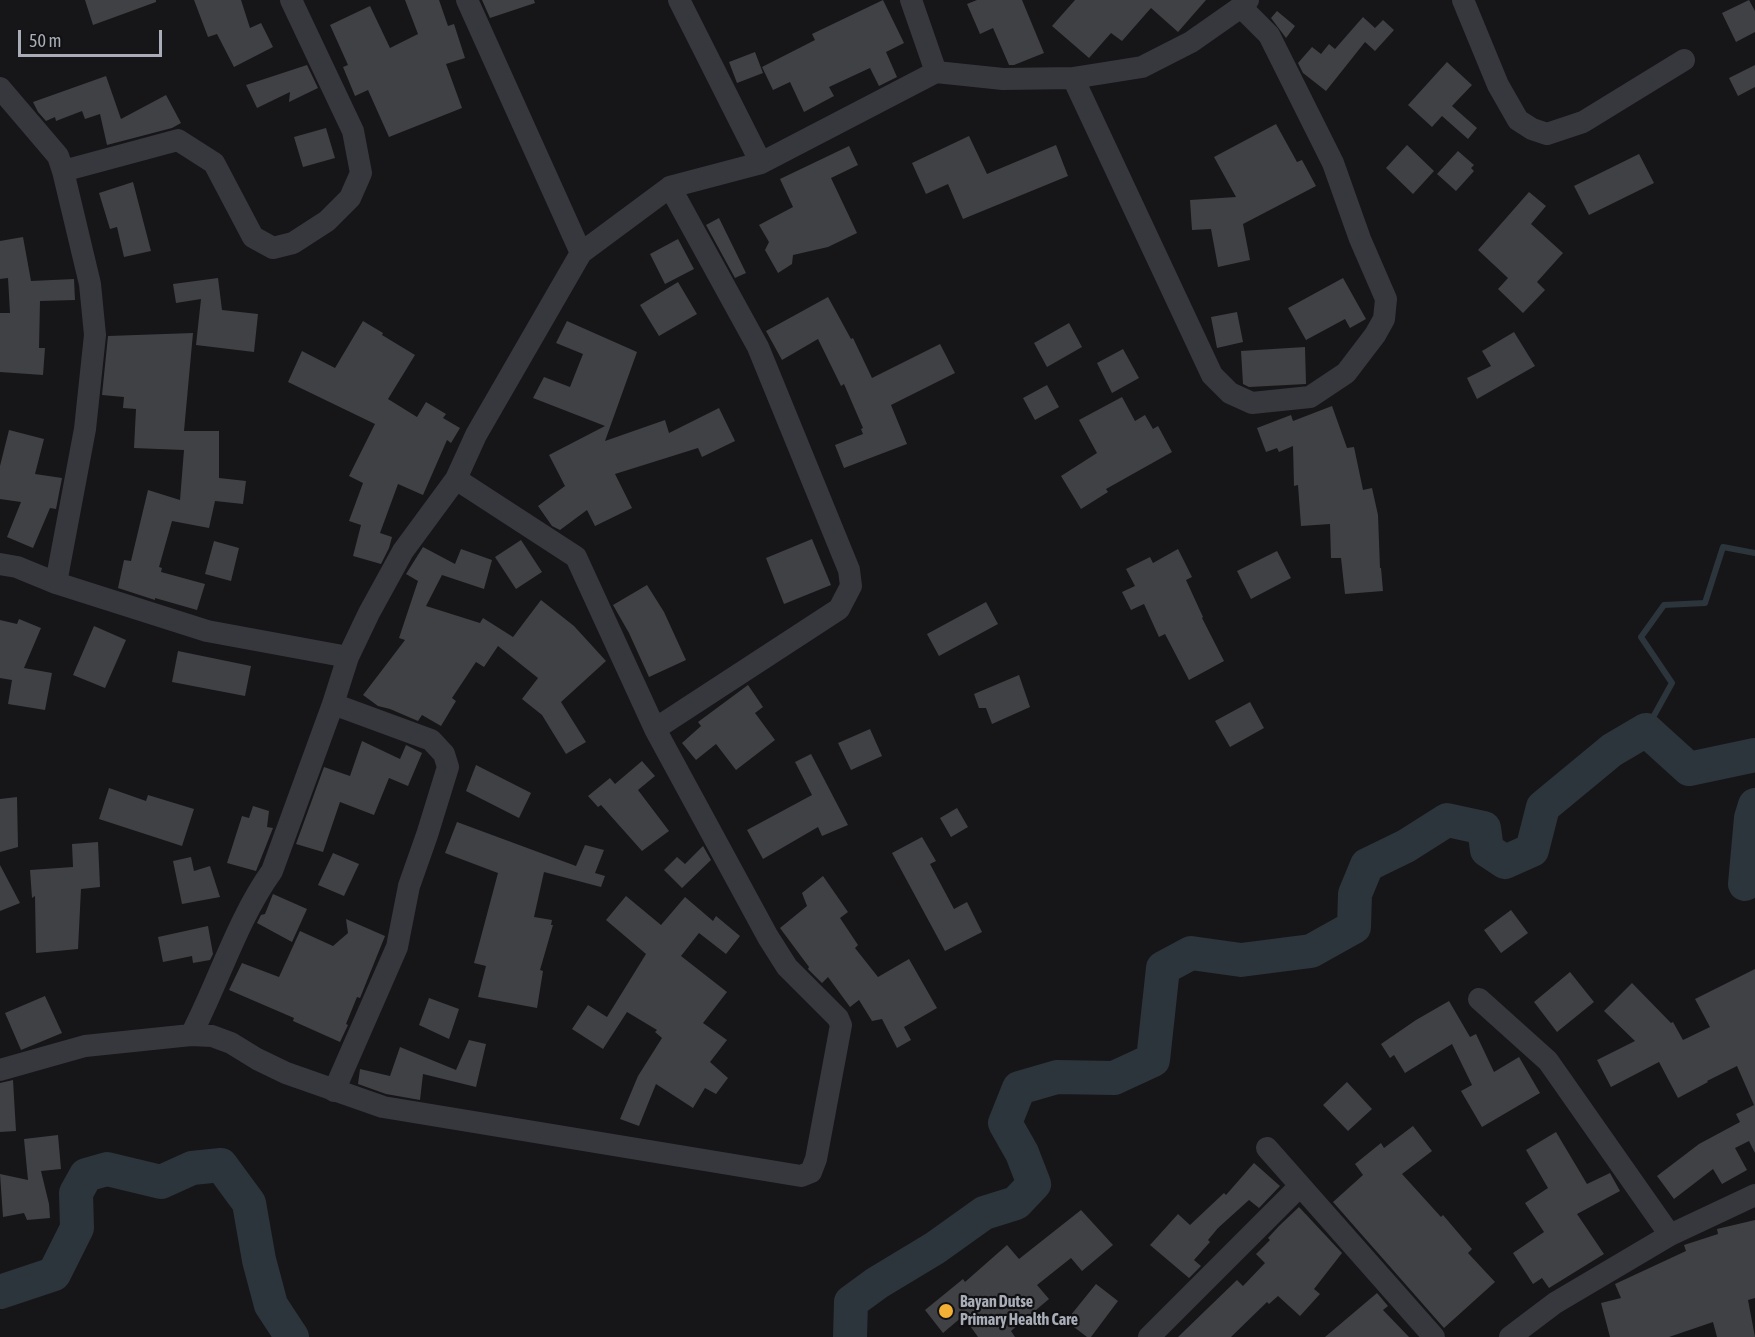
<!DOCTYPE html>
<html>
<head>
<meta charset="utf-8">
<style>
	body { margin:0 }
	#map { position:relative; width:1755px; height:1337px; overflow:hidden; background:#161618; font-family:"Asap Condensed",sans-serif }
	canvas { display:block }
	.scale { position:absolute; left:18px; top:30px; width:144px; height:27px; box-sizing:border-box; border:3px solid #a8adb8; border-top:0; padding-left:8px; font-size:18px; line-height:21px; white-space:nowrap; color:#a8adb8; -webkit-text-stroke:4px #111113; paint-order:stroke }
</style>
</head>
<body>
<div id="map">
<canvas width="1755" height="1337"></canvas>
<div class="scale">50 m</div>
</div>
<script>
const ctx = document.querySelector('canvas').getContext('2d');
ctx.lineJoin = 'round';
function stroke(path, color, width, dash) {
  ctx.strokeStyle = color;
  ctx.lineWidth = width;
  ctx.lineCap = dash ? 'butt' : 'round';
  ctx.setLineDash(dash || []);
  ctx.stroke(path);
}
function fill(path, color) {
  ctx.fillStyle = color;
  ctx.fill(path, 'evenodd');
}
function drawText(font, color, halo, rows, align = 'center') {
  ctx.font = font + ' "Asap Condensed",sans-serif';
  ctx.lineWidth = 4.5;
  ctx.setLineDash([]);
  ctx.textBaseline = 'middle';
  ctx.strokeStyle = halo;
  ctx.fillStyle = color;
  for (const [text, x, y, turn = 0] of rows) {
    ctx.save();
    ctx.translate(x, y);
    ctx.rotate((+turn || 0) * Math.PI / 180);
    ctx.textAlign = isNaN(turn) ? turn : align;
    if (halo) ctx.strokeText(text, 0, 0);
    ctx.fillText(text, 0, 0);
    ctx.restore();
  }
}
const stream = new Path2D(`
	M1646 730 1672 683 1641 637 1664 605 1705 603 1723 547 1755 553`);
const river = new Path2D(`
	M1755 805 1751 818 1745 884 1755 878
	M0 1292 54 1274 77 1228 76 1193 86 1175 107 1169 161 1182 192 1168 221 1165 249 1203 259 1260 271 1305 292 1337
	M850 1337 851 1302 877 1283 935 1248 984 1213 1016 1203 1034 1184 1022 1153 1005 1123 1019 1088 1057 1077 1114 1078 1153 1060 1163 968 1191 953 1241 960 1311 951 1354 927 1355 894 1367 865 1406 846 1447 820 1484 828 1487 850 1505 862 1532 850 1543 807 1612 750 1646 730 1689 769 1755 755`);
const building = new Path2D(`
	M85 0H156V2L93 25Z
	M194 0H241L250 28 261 23 273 47 234 67 217 34 208 37Z
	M405 0H439L448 26 454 24 465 58 446 64 462 108 389 137 368 90 355 96 343 67 348 65 330 25 370 6 390 48 418 34Z
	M482 0H534L535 3 490 18Z
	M883 0 904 43 886 52 897 77 879 86 870 68 829 87 834 96 804 112 790 82 773 90 762 67 815 40 812 34Z
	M977 0H1022L1044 53 1014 65H1009L993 28 980 34 967 4Z
	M1075 0H1206L1178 32 1151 8 1122 41 1111 33 1089 58 1052 26Z
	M1749 0 1755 11V32L1736 42 1722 13Z
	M1277 11 1295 26 1286 38 1271 18Z
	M1363 17 1375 28 1383 20 1394 30 1375 51 1365 42 1326 91 1303 73 1298 63 1312 47 1321 54 1329 44 1335 49Z
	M755 52 763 73 737 83 729 62Z
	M1447 62 1472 85 1452 106 1477 128 1468 139 1442 116 1432 127 1408 105Z
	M307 65 318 88 289 102 290 92 257 108 246 85Z
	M1755 65V87L1738 96 1729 78Z
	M106 76 121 119 166 95 181 123 172 128 107 145 100 114 85 119 82 111 56 121 55 117 46 121 38 112 33 102Z
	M1276 124 1297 162 1302 160 1316 186 1243 224 1250 260 1218 267 1211 229 1192 230 1190 200 1236 197 1214 157Z
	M326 128 335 158 303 167 294 137Z
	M969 136 987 174 1056 145 1068 176 963 219 948 184 926 194 912 163Z
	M1407 145 1434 171 1413 194 1386 168Z
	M849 146 858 165 831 178 857 233 828 247 793 255 792 264 778 273 765 250 769 242 759 225 793 207 780 179Z
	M1458 151 1474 165 1471 168 1474 171 1456 191 1437 174Z
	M1639 154 1654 183 1589 215 1574 186Z
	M133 182 151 251 124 257 117 227 110 229 99 193Z
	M1529 192 1546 206 1531 224 1563 253 1537 282 1545 290 1523 313 1498 289 1508 278 1478 250Z
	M719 218 746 273 735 278 706 225Z
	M23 237 31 281 74 279 75 300 40 301 39 348H45L43 375 0 372V313H10L8 278 0 279V241Z
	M678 239 694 269 665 284 650 254Z
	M218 278 222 310 258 314 254 352 196 345 201 299 176 303 173 284Z
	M1343 278 1366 319 1350 328 1345 319 1306 340 1288 308Z
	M678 282 697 314 659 336 640 305Z
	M828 297 851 339 853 338 872 378 940 344 955 373 891 405 907 444 844 468 835 445 863 434 861 429 863 428 844 384 841 386 818 339 782 360 766 331Z
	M1237 312 1243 342 1217 348 1211 317Z
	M363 321 383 333 382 335 415 355 388 399 417 417 426 402 446 414 443 418 460 428 451 443 447 440 423 495 398 484 380 533 392 537 389 548 381 564 353 556 361 525 349 521 363 483 349 476 375 424 288 382 302 351 335 368Z
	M567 321 637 352 605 441 665 420 669 433 719 408 735 441 702 457 698 448 615 474 632 508 595 526 587 510 560 530 552 526 538 506 565 486 549 455 605 426 533 398 544 377 570 387 583 354 556 343Z
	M1069 323 1082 347 1047 367 1034 343Z
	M1514 332 1535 366 1477 399 1467 378 1491 366 1482 351Z
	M193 333 184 431H219V478L246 481 243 504 215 501 209 528 172 521 159 567 162 568 161 572 205 584 197 610 155 598V600L118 588 124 560 131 561 148 490 180 500 184 450 134 448 136 409 123 408 124 397 102 395 108 336Z
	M1305 347 1306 384 1249 387 1243 384 1241 351Z
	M1123 349 1139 378 1112 393 1097 363Z
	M1047 385 1059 407 1035 420 1023 398Z
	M1122 397 1135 421 1145 415 1153 429 1158 426 1172 452 1106 489 1108 492 1081 509 1061 476 1097 453 1079 420Z
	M1332 406 1347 448 1354 447 1363 490 1372 488 1378 515 1380 568H1381L1383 591 1345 594 1341 558H1331L1330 524 1301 526 1298 485 1294 486 1293 446 1279 452 1277 448 1266 452 1257 428 1291 415 1293 421Z
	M9 430 44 439 35 474 62 478 56 509 50 508 33 548 7 537 21 502 0 499V466Z
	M812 539 831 585 784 604 766 558Z
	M521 540 542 572 516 589 495 557Z
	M214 541 239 548 231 581 205 574Z
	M423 547 455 564 461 549 492 560 484 589 442 575 426 606 480 623 483 618 513 637 541 600 574 626 606 661 561 702 586 742 566 754 542 715 522 699 538 678 498 646 484 667 476 662 452 698 456 701 441 726 422 715 418 721 390 709 378 706 363 695 405 640 399 638 418 581 406 574Z
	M1178 549 1192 577 1186 580 1203 617 1202 618 1224 661 1189 680 1165 634 1159 637 1144 604 1131 610 1122 592 1135 586 1126 569 1150 557 1153 563Z
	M1277 551 1291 578 1251 599 1237 571Z
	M647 585 664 612 686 660 649 677 629 633 613 605Z
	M986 602 998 624 939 656 927 634Z
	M19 619 41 628 24 668 52 673 45 710 8 704 12 680 0 678V620L17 624Z
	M94 626 126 640 105 688 73 675Z
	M178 651 251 666 245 696 172 682Z
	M1019 675 1030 707 992 724 986 708H979L974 694Z
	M748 685 763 707 755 713 775 740 736 770 716 744 696 760 682 743 701 726 698 722Z
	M1250 702 1264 728 1230 747 1215 721Z
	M870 729 882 756 851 770 838 743Z
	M362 741 400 759 406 745 422 753 408 786 389 778 374 815 340 802 323 852 296 844 324 767 350 776Z
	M811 754 848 825 822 836 818 827 763 859 747 830 812 795 795 762Z
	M642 761 655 776 638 790 669 831 642 851 601 805 598 807 588 796 610 778 615 784Z
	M476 765 531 793 519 818 466 791Z
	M109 788 146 801 148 795 194 809 182 846 99 819Z
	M17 797 18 847 0 852V799Z
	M253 806 269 811 267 827 273 828 256 871 227 863 242 816 249 818Z
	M957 808 968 827 951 837 940 818Z
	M457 822 576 866 585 845 604 850 595 873 605 876 601 887 544 872 534 917 552 920 551 925H553L540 970 543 971 537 1008 478 997 486 966 474 963 498 873 445 853Z
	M922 837 936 861 930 864 954 909 967 902 982 932 945 951 892 853Z
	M98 842 100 887 81 889 78 949 36 953 35 896 32 898 30 870 73 867 72 844Z
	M703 846 711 860 682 888 664 870 677 857 685 864Z
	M333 853 359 864 344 896 318 885Z
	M191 857 194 871 210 866 220 897 182 904 173 861Z
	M0 865 20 903 0 911Z
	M823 876 848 912 840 918 858 945 855 948 878 977 909 959 937 1008 904 1027 911 1040 897 1048 882 1019 872 1021 859 1000 850 1007 828 977 822 983 808 969 809 967 780 928 807 906 802 893Z
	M273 894 307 909 292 942 257 923 261 915 265 914Z
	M626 896 661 925 685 897 713 921 716 916 740 936 726 954 699 933 681 956 727 992 703 1023 727 1040 710 1062 728 1078 716 1094 705 1088 693 1108 656 1084 639 1126 620 1119 638 1076 662 1038 655 1032 657 1030 627 1012 603 1049 572 1029 588 1005 607 1017 646 954 606 920Z
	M1511 910 1528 933 1501 953 1484 930Z
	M346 919 385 936 360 998 357 997 346 1024 348 1025 340 1042 293 1021 294 1018 229 990 242 963 279 977 300 931 333 946 348 933Z
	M208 926 213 954 210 960 193 963 192 956 163 962 158 937Z
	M1755 969V1153L1749 1141 1735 1148 1747 1170 1722 1184 1713 1169 1674 1199 1657 1176 1699 1144 1740 1122 1736 1114 1754 1105 1737 1066 1707 1081 1708 1082 1678 1098 1659 1062 1611 1087 1597 1060 1635 1041 1604 1011 1632 983 1671 1023 1673 1022 1683 1040 1710 1027 1695 999Z
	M1570 972 1594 1002 1557 1032 1534 1002Z
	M45 996 62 1033 21 1050 5 1013Z
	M429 998 459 1009 449 1039 419 1025Z
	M1449 1001 1470 1037 1476 1034 1494 1072 1519 1057 1540 1093 1482 1127 1461 1091 1472 1085 1452 1044 1405 1073 1394 1055 1390 1058 1381 1044 1416 1020Z
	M469 1040 486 1044 476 1087 423 1074 420 1100 386 1094 358 1084 360 1069 390 1076 400 1047 456 1070Z
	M13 1080 16 1131 0 1132V1083Z
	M1347 1082 1372 1109 1348 1131 1323 1105Z
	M1413 1126 1432 1151 1402 1174 1441 1217 1443 1215 1472 1249 1468 1253 1495 1282 1444 1328 1333 1202 1363 1175 1355 1164 1381 1143 1384 1148Z
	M1556 1132 1587 1184 1610 1173 1620 1191 1577 1214 1604 1254 1549 1288 1542 1278 1533 1284 1513 1253 1544 1232 1525 1203 1548 1188 1526 1150Z
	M58 1135 61 1169 41 1171 49 1204 50 1218 27 1220 24 1213 3 1217 0 1174 28 1180 24 1139Z
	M1254 1163 1280 1186 1259 1208 1249 1200 1218 1228 1208 1240 1210 1242 1194 1260 1201 1266 1189 1278 1150 1245 1178 1214 1190 1225 1224 1193 1226 1195Z
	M1299 1207 1342 1253 1314 1289 1320 1294 1300 1316 1278 1296 1269 1304 1267 1302 1231 1337H1178L1237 1280 1243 1286 1265 1263 1256 1254 1270 1240 1268 1238 1279 1226Z
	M1081 1210 1113 1245 1082 1271 1071 1258 1037 1285 1049 1299 1011 1331 1015 1337H978L963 1316 943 1333 925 1310 963 1279 965 1282 1007 1245 1019 1259Z
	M1755 1220V1298L1748 1300 1755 1337H1717L1713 1322 1669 1337H1610L1601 1303 1621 1298 1615 1284 1686 1251 1684 1245 1718 1234 1717 1229Z
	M1096 1284 1118 1301 1091 1337H1087L1066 1321Z
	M1377 1293 1388 1306 1383 1310 1409 1337H1325Z`);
const street = new Path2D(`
	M467 0 581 253
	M679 0 761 163
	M1463 0 1498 85 1518 120 1532 129 1547 134 1583 122 1684 60
	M936 72 1003 79 1073 78 1142 67 1191 42 1241 7 1248 0
	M1073 78 1212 375 1230 393 1252 403 1310 397 1346 373 1375 335 1384 319 1386 299 1360 239 1333 163 1269 35 1241 7
	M0 88 58 156 63 171 90 284 95 335 85 429 56 583
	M63 171 178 140 214 163 253 237 273 248 293 243 327 221 350 198 361 173 353 131 291 0
	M0 564 17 567 56 583 207 631 348 657
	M333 704 431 740 444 754 448 767 427 835 409 886 397 947 334 1091
	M655 729 839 609 851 586 849 570 758 347 670 187
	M1479 999 1548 1061 1670 1235
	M191 1035C219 981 237 920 272 871L333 704 348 657 369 613 403 551 456 479 476 435 581 253 670 187 761 163 936 72 911 0
	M0 1070 85 1046 191 1035 212 1036 231 1043 257 1059 286 1073 383 1107 801 1176 811 1172 816 1159 841 1025 838 1018 787 967 768 937 655 729 576 557 456 479
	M1267 1148 1434 1337
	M1149 1337 1300 1186
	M1510 1337 1555 1303 1670 1235 1755 1195`);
const markers = [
	[946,1311,8,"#f2b134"]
];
const poiNames = [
	["Bayan Dutse",960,1302],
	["Primary Health Care",960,1320]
];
stroke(stream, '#2c353c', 6);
stroke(river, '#2c353c', 34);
fill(building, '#404145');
stroke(street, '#37383d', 22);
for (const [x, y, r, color] of markers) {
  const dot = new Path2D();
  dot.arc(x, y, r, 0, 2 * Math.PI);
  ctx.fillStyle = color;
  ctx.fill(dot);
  stroke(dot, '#111113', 2);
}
drawText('bold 16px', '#a8adb8', '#111113', poiNames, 'left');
</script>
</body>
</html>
